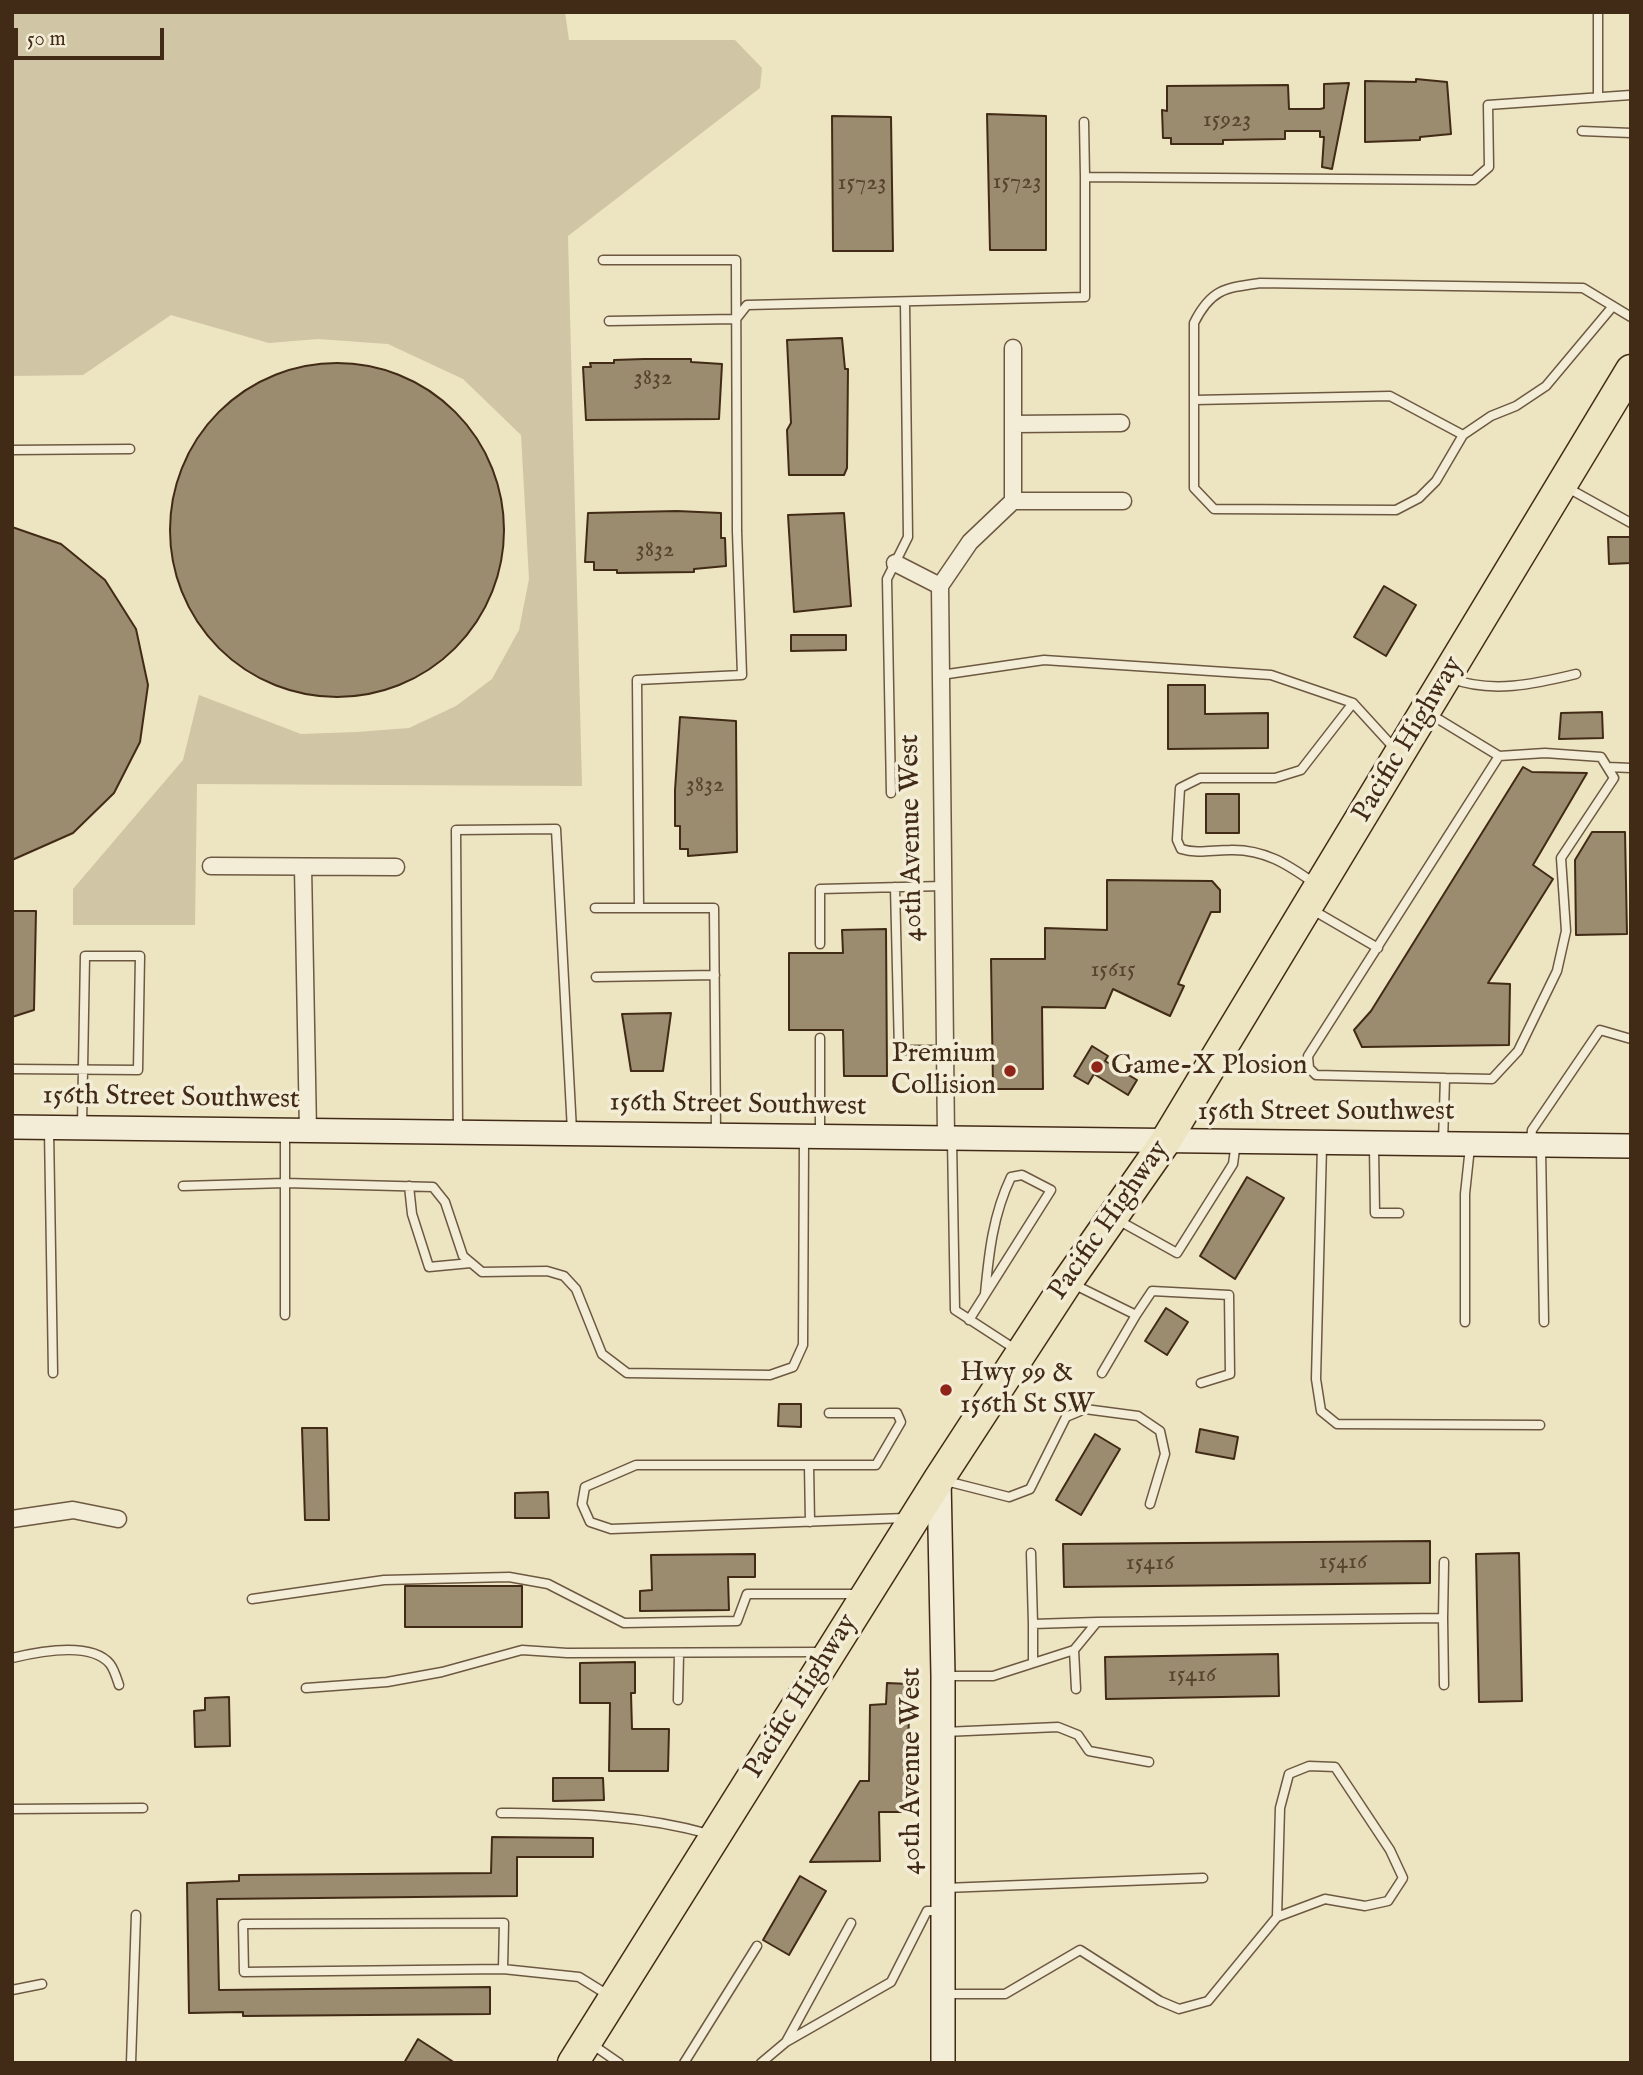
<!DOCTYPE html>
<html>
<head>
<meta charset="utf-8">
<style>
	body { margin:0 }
	#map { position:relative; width:1643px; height:2075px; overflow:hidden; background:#ede4c1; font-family:"IM FELL English",serif }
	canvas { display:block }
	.frame { position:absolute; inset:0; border:14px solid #422b16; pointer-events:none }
	.scale { position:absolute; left:14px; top:28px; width:150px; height:32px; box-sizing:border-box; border:4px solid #422b16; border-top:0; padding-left:9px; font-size:21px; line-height:24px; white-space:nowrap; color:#422b16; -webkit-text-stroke:5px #f3edd7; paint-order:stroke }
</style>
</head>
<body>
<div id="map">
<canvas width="1643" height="2075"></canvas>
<div class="frame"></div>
<div class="scale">50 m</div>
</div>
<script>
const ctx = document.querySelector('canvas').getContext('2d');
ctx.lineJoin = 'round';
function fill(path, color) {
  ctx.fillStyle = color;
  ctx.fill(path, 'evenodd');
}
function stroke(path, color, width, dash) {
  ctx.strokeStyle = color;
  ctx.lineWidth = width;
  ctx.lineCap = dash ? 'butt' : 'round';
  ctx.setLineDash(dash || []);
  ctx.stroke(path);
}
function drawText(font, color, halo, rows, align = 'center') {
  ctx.font = font + ' "IM FELL English",serif';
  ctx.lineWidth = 7;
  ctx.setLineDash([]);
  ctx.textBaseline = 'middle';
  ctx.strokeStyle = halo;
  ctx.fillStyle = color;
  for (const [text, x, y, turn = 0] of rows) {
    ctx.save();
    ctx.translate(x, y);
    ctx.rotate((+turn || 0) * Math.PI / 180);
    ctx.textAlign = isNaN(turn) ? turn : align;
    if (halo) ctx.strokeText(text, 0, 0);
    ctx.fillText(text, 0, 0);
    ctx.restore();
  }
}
const green = new Path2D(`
	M12 12H565L569 40H735L762 68 760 88 568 236 582 786 197 784 195 925H73V889L183 760 199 695 301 734 357 732 409 728 456 706 492 679 519 630 529 579 521 435 463 379 388 344 318 339 269 343 171 315 83 375 12 376Z`);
const building = new Path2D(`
	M1416 79 1447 82 1451 134 1420 137V140L1365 142V81L1416 82Z
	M1349 83 1332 169 1322 167 1324 137H1320V131H1285V139L1223 140V144H1171V138H1163L1162 110 1167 111V86L1288 85 1289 109H1320L1324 108V84Z
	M987 114 1046 116V250H990Z
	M832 116 891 117 893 251H833Z
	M842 338 845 369H848L847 468 844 475H789L787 430 791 423 787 340Z
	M644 359H691V362L722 364 719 419 586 420 583 367H591L590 363H614V360Z
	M170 530a167 167 0 1 1 334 0a167 167 0 1 1-334 0Z
	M677 511 721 513V538H725L726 566 694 569V572L617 573V570H594V562H585L588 513Z
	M844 513 851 606 794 612 788 515Z
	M12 527 61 544 105 580 136 629 148 685 140 742 114 793 73 833 12 860Z
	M1608 537H1631V563L1609 564Z
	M1384 586 1416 605 1386 656 1354 637Z
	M791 635H846V650L791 651Z
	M1168 685H1205V714L1268 713V748L1168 749Z
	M1602 712 1603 738 1559 739 1561 713Z
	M680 717 736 721 737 852 688 856V849H680V826H675V790Z
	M1523 767 1532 772 1587 773 1533 865 1553 879 1488 983 1510 984 1509 1045 1362 1047 1354 1030 1371 1011Z
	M1206 794H1239V833H1206Z
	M1592 832H1625L1627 934 1576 935 1575 860Z
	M1107 880 1212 881 1220 890V912H1211L1178 984 1184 986 1170 1016 1113 989 1105 1008 1042 1007 1043 1089H993L991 959H1045V928L1107 930Z
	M12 911H36L34 1010 12 1017Z
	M886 929 887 1076H844L843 1030H789V953H843L842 930Z
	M671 1013 663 1071H631L622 1014Z
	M1092 1046 1108 1056 1105 1061 1137 1080 1128 1095 1094 1074 1088 1084 1074 1076Z
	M1247 1177 1284 1198 1235 1279 1200 1256Z
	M1166 1308 1188 1322 1167 1355 1145 1341Z
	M779 1404H801V1427L778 1426Z
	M302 1428H327L329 1520H305Z
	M1200 1429 1238 1437 1234 1459 1196 1452Z
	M1095 1434 1120 1449 1081 1515 1056 1500Z
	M548 1492 549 1518H515V1493Z
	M1430 1541V1583L1064 1587 1063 1544Z
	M1519 1553 1522 1701 1479 1702 1476 1554Z
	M755 1554V1577H728L729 1610 640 1611V1591L652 1590 651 1555Z
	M405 1586H522V1627H405Z
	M1278 1654 1279 1696 1106 1699 1105 1657Z
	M635 1662V1693H631L632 1729H669L668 1771H609L610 1703H580V1663Z
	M887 1683 909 1684 908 1812H879L880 1861 810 1862 860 1781H869L870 1705 886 1704Z
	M229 1697 230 1746 195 1747 194 1711 205 1710V1698Z
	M553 1778H603L604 1800 553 1801Z
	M492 1837 593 1838V1857H517V1896L217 1899 219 1990 490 1987V2014L243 2016V2012L189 2013 187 1883 239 1881V1875L491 1873Z
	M800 1876 826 1891 789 1955 763 1940Z
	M418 2039 455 2063H404Z`);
const lane = new Path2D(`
	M1598 96V12
	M1084 122 1085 177
	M1582 131 1631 133
	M603 260H736L737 531 742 675 637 680 639 908H714L716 1133
	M1613 306 1546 386 1516 406 1491 416 1463 435 1436 481 1419 498 1396 510 1214 509 1194 488V323C1211 289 1225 288 1260 283L1583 288 1631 317
	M609 321 736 319 747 305 1085 297V177L1474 180 1489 167 1488 105 1631 95
	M1194 400 1390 396 1463 435
	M12 450 130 449
	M1566 487 1631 523
	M941 675 1044 660 1271 675 1353 703 1395 749
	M1450 678C1491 694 1535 684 1576 674
	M1430 714 1499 756
	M1608 767 1631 768
	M891 793 887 579 908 537 905 302
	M1314 883C1287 864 1264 849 1230 850 1212 850 1198 854 1181 849L1177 840 1180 788 1200 778H1275L1301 770 1353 703
	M895 887 899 1050H945
	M595 908H639
	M1311 909 1378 948
	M820 944V889L943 886
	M596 977 715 975
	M820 1038V1134
	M12 1069 138 1070 140 956H85L82 1125
	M458 1129 456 830 556 829 572 1131
	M49 1130 53 1373
	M952 1140 955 1310 1015 1349
	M1531 1141 1532 1130 1600 1030 1631 1039
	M1443 1142 1445 1078 1492 1079 1518 1051 1557 971 1566 931 1561 858 1614 778 1601 757 1545 753 1499 756 1308 1056 1309 1068 1316 1075 1445 1078
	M1322 1146 1316 1379 1321 1411 1337 1424 1540 1425
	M1374 1147 1375 1213H1399
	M1541 1148 1544 1322
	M183 1186 285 1183 433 1187 445 1202 463 1256 482 1272 547 1271 564 1276 576 1289 602 1354 627 1373 770 1375 793 1367 803 1345 804 1140
	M409 1186 412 1214 429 1267 471 1263
	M1116 1219 1177 1253 1233 1164 1236 1142
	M1073 1284 1136 1315 1152 1291 1229 1295 1230 1374 1201 1383
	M285 1315V1133
	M969 1320 1051 1190 1022 1175 1011 1177C993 1215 989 1252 985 1294
	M1465 1322V1194L1470 1147
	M1102 1373 1136 1315
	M829 1413H897L901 1422 876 1465H636L585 1487 582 1504 590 1522 611 1529 905 1518
	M809 1465 810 1522
	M946 1481 1009 1497 1030 1489 1066 1417 1085 1409 1138 1416 1160 1431 1165 1454 1150 1504
	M1031 1553 1033 1624
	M252 1599 384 1580 509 1577 548 1584 624 1623 737 1621 747 1594H860
	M1443 1618 1444 1685
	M1074 1650 1076 1689
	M12 1658C37 1652 91 1641 110 1664 114 1669 117 1679 119 1685
	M1033 1663V1624L1097 1622
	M946 1676H993L1074 1650 1097 1622 1443 1618 1444 1562
	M306 1688 387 1682 442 1672 522 1650 567 1653 820 1652
	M678 1700 679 1654
	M944 1732 1058 1727 1078 1735 1089 1751 1149 1762
	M12 1809 143 1808
	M501 1813C574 1814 638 1814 709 1834
	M945 1888 1203 1878
	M851 1923 786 2042 891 1982 927 1911H939
	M503 1969 244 1972 243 1924 504 1923 503 1969 579 1977 608 1995
	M12 1990 42 1984
	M946 1994H1005L1080 1950 1160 2001 1179 2009 1208 2001 1277 1917 1325 1899 1365 1906 1388 1901 1403 1878 1390 1850 1335 1767 1309 1766 1289 1774 1280 1808 1277 1917
	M593 2045 619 2063
	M131 2063 136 1915
	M684 2063 757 1946
	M761 2063 786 2042`);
const street = new Path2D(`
	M1013 424 1121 423
	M1013 501H1123
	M895 563 940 586 946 1139
	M940 586 970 542 1013 501V348
	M211 866 396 867
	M303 867 308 1131
	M12 1519 73 1510 118 1519`);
const secondary = new Path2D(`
	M12 1127 1631 1146
	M939 1479 943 1676V2063`);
const highway = new Path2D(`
	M573 2063 939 1479 1068 1281 1165 1142 1631 370`);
const markers = [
	[1097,1067,7,"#8f2418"],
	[1010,1071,7,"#8f2418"],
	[946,1390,7,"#8f2418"]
];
const numberNames = [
	["15923",1227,121],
	["15723",1017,183],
	["15723",862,184],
	["3832",653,379],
	["3832",655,551],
	["3832",705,786],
	["15615",1113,971],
	["15416",1343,1563],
	["15416",1150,1564],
	["15416",1192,1676]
];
const streetNames = [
	["Pacific Highway",1409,740,-59],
	["40th Avenue West",913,838,-91],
	["156th Street Southwest",171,1099,1],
	["156th Street Southwest",738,1106,1],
	["156th Street Southwest",1326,1113],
	["Pacific Highway",1110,1221,-55],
	["Pacific Highway",802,1697,-58],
	["40th Avenue West",913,1771,-90]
];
const poiNames = [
	["Premium",996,1055,"right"],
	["Collision",996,1087,"right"],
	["Game-X Plosion",1111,1067],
	["Hwy 99 &",960,1374],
	["156th St SW",960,1406]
];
fill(green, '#d0c5a4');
fill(building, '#9b8b6f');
stroke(building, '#422b16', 2);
stroke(lane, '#6d5941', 11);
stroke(street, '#6d5941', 19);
stroke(secondary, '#422b16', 26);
stroke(highway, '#422b16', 33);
stroke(lane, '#f3edd7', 8);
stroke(street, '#f3edd7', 16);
stroke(secondary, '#f3edd7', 23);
stroke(highway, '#ede4c1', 30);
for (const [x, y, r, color] of markers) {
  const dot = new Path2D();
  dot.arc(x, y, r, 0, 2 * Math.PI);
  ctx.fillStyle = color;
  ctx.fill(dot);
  stroke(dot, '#f3edd7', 2.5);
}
drawText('24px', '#58432c', null, numberNames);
drawText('28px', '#422b16', '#f3edd7', streetNames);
drawText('28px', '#422b16', '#f3edd7', poiNames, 'left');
</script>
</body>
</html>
